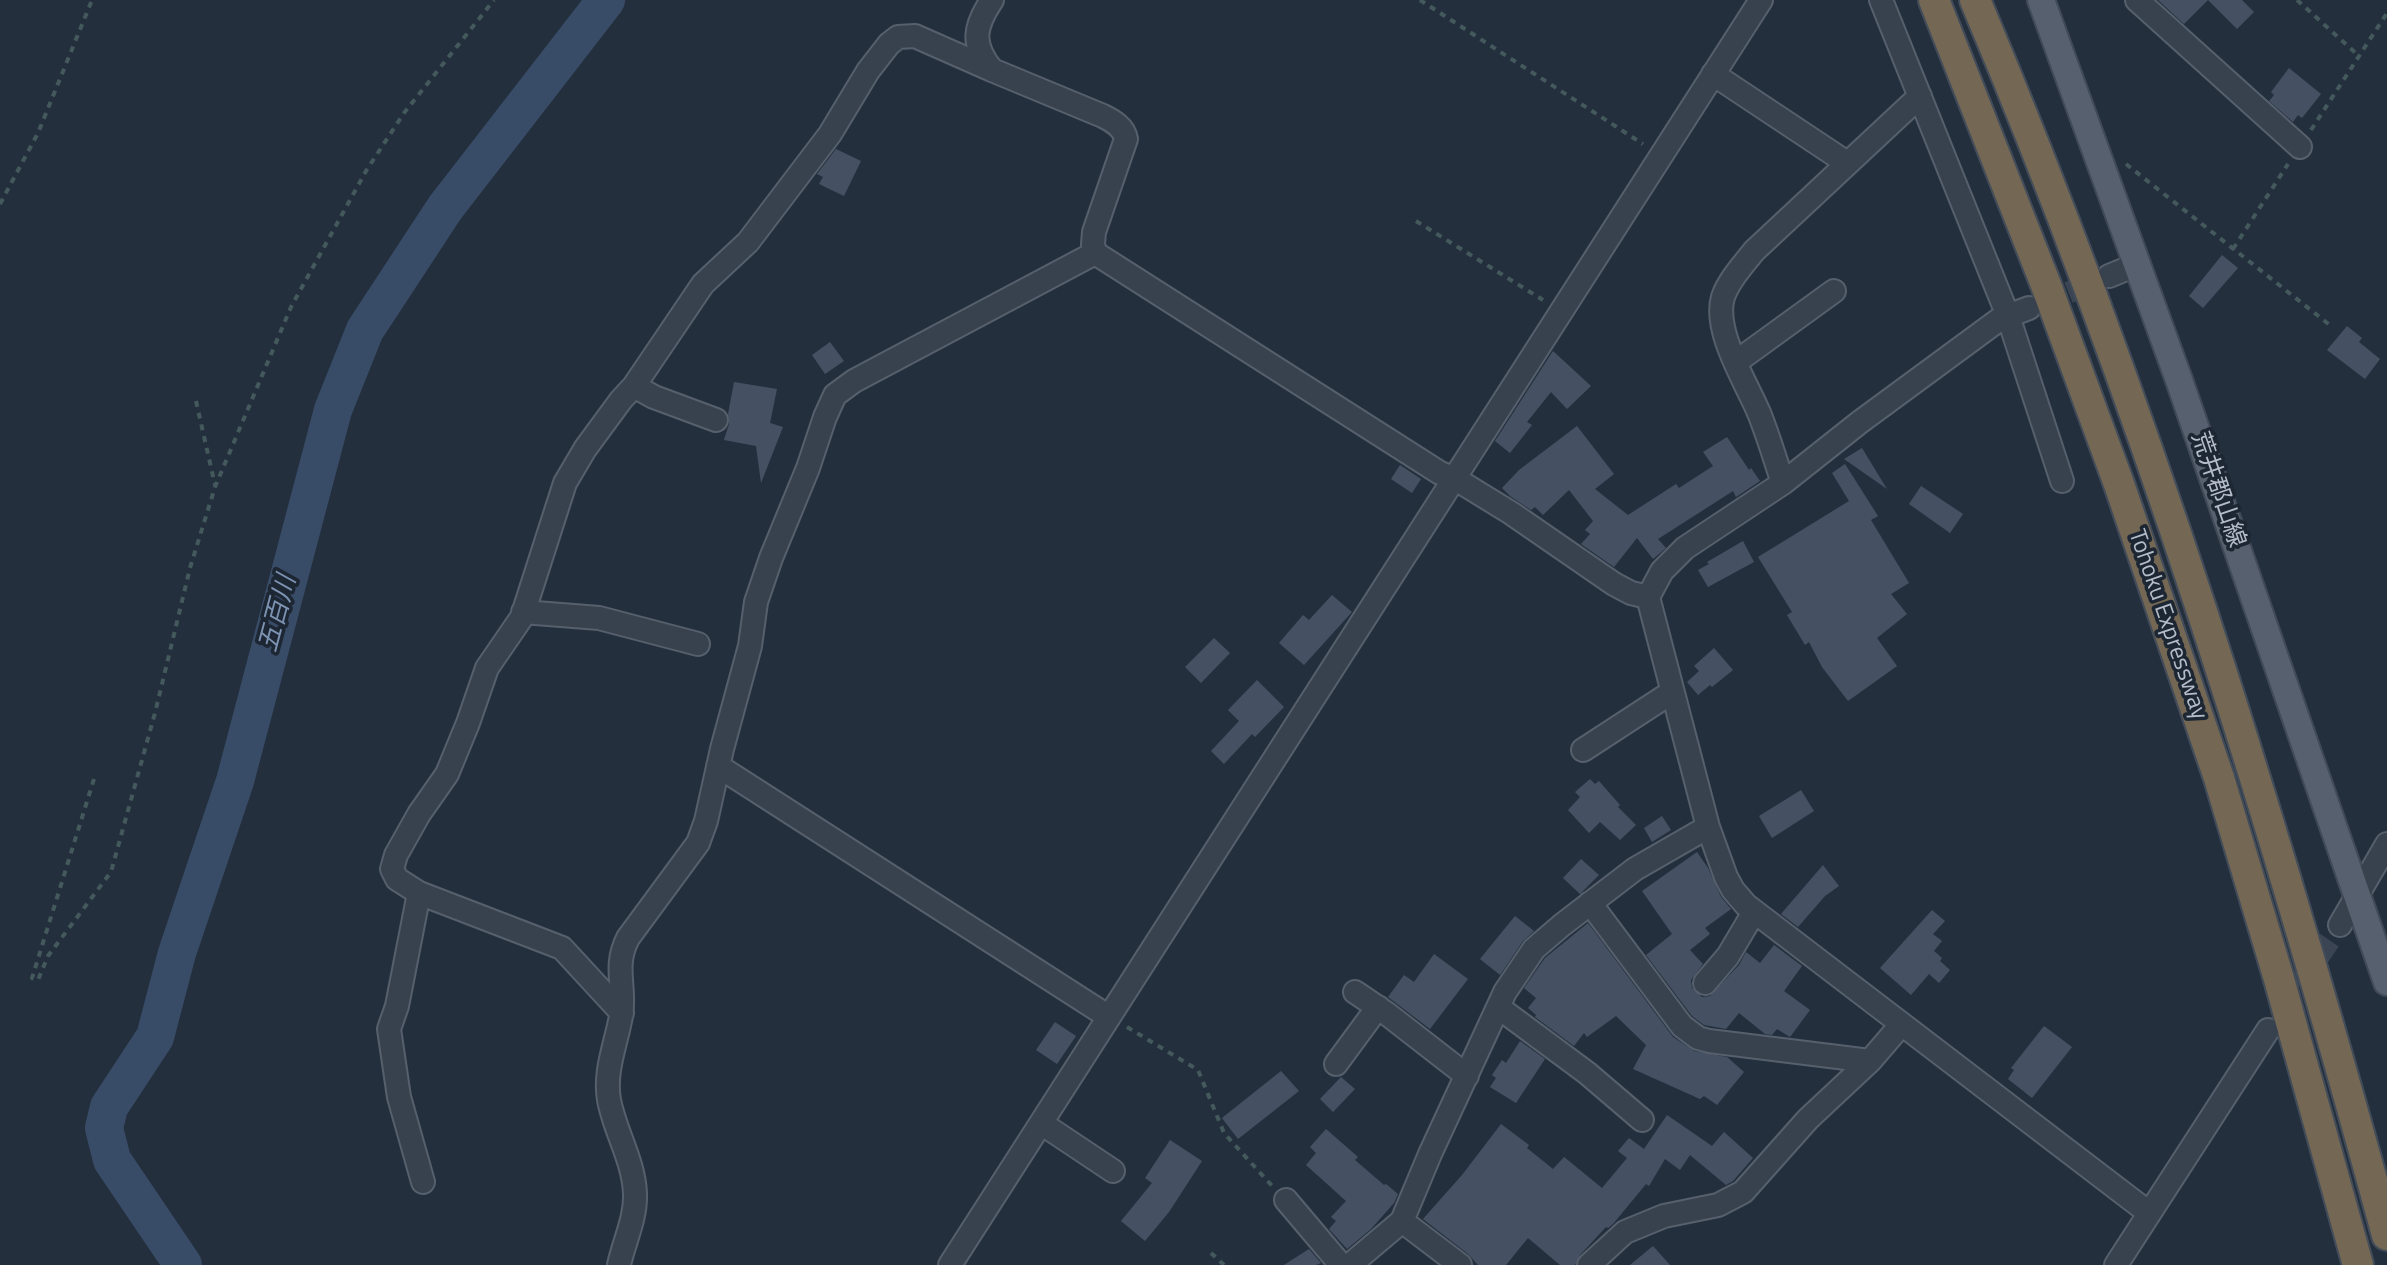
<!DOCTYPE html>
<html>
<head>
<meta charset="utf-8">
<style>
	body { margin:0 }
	canvas { display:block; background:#242f3e }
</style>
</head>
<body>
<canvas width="2387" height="1265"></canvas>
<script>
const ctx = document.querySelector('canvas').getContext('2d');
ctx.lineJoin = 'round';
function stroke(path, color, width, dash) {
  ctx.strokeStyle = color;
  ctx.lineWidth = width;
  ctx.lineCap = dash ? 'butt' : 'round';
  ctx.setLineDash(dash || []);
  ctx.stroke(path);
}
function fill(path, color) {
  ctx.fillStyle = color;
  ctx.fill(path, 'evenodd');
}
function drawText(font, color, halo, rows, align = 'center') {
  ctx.font = font + ' "Titillium Web","Noto Sans JP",sans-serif';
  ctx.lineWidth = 7;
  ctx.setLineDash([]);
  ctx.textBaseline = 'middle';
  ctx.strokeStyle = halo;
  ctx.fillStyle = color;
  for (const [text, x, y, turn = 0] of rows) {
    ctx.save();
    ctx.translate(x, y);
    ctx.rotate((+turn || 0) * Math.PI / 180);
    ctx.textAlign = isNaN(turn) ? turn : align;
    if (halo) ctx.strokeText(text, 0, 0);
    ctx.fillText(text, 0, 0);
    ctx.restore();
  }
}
const river = new Path2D(`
	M183 1265 112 1160 104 1128 109 1107 155 1037 177 953 235 781 333 410 365 330 445 208 606 0`);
const building = new Path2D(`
	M2158 0H2242L2254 12 2237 29 2208 0 2184 24Z
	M2289 68 2321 94 2302 118 2298 115 2293 122 2269 101 2274 95 2271 92Z
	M836 149 861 161 844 196 819 184 823 177 817 174Z
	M2222 255 2238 268 2203 308 2189 296Z
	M2347 326 2362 338 2359 342 2380 359 2365 379 2327 350Z
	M830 342 844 361 825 374 812 355Z
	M1553 351 1591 386 1567 409 1551 392 1527 422 1532 425 1510 453 1495 441Z
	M734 382 777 389 770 423 783 427 761 483 756 446 724 440 729 424 728 414Z
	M1577 426 1614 474 1595 489 1628 515 1676 484 1679 488 1713 466 1703 452 1727 437 1749 470 1751 468 1760 481 1736 497 1733 491 1658 539 1666 548 1653 559 1637 538 1614 567 1581 544 1590 534 1585 530 1593 521 1569 490 1543 515 1535 507 1531 510 1510 496 1502 488 1519 470Z
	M1862 448 1887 489 1844 459Z
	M1845 464 1878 516 1871 520 1909 583 1891 594 1907 614 1877 638 1897 666 1848 701 1822 667 1809 642 1805 645 1787 615 1792 612 1758 557 1849 501 1832 473Z
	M1400 465 1421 479 1412 493 1391 479Z
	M1921 486 1963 514 1950 533 1909 504Z
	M1743 541 1754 562 1708 587 1698 570 1709 564 1707 562Z
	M1332 595 1352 612 1304 665 1279 643 1303 615 1309 620Z
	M1214 638 1230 653 1201 683 1185 667Z
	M1714 648 1733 670 1712 687 1710 685 1698 695 1687 682 1699 671 1694 666Z
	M1257 680 1284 707 1255 737 1252 734 1224 764 1211 751 1239 721 1228 710Z
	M1590 779 1595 784 1599 781 1620 805 1618 807 1636 825 1620 840 1600 822 1589 833 1568 810 1580 797 1575 792Z
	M1801 790 1814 811 1772 838 1759 816Z
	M1662 816 1671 830 1652 842 1644 828Z
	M1697 852 1708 868 1721 897 1731 909 1705 928 1710 934 1690 950 1703 964 1691 980 1692 988 1702 997 1710 996 1739 965 1746 952 1760 963 1774 945 1802 966 1784 991 1810 1010 1790 1037 1777 1029 1772 1035 1765 1034 1739 1013 1726 1029 1704 1025 1692 1016 1646 955 1672 934 1642 891Z
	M1581 859 1599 875 1580 894 1563 878Z
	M1823 865 1839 886 1825 896 1798 927 1781 914Z
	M1932 910 1945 921 1933 934 1942 941 1934 951 1942 958 1940 961 1950 970 1939 983 1929 974 1911 995 1880 968Z
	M1515 916 1534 931 1523 941 1500 975 1480 959Z
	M1588 923 1673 1037 1694 1051 1727 1057 1744 1072 1717 1105 1704 1096 1700 1099 1633 1069 1646 1045 1616 1016 1587 1037 1584 1033 1574 1046 1535 1017 1536 1015 1528 1008 1536 998 1524 988 1545 958Z
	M1434 954 1468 979 1430 1029 1388 997 1404 975 1414 982Z
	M1055 1022 1076 1036 1057 1064 1036 1050Z
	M2044 1026 2072 1047 2032 1098 2008 1079 2014 1070 2011 1068Z
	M1520 1041 1545 1059 1516 1103 1490 1087 1496 1078 1492 1075 1502 1060 1506 1063Z
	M1281 1071 1299 1091 1238 1139 1222 1118Z
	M1341 1077 1355 1089 1333 1112 1320 1099Z
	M1667 1115 1712 1146 1724 1132 1753 1158 1733 1181 1726 1185 1690 1155 1680 1170 1665 1159 1649 1186 1646 1184 1613 1224 1608 1228 1606 1227 1580 1255 1575 1265H1560L1528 1238 1506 1265H1478L1468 1254 1423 1219 1462 1175 1501 1124 1529 1145 1527 1148 1553 1169 1564 1157 1602 1188 1627 1158 1618 1151 1629 1138 1644 1149Z
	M1326 1129 1358 1157 1355 1160 1384 1185 1386 1184 1398 1194 1394 1203 1371 1229 1347 1249 1329 1229 1336 1221 1331 1217 1346 1201 1306 1165 1316 1153 1310 1147Z
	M1170 1140 1202 1161 1169 1212 1145 1241 1121 1221 1152 1183 1145 1178Z
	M1653 1246 1670 1265H1630Z
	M1309 1249 1321 1263 1316 1265H1284Z`);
const minorTunnel = new Path2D(`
	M2038 305 2102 279
	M2280 1013 2340 925`);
const path = new Path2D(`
	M1420 0 1643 144
	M2297 0 2359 56
	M2311 130 2387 13
	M2126 164 2331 326
	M0 204 38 133 92 0
	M1416 221 1543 300
	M2233 249 2288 164
	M196 401 215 485
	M94 779 32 978 38 980 48 956 111 872 155 713 190 568 215 487 291 307 366 171 404 113 494 0
	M1127 1027 1198 1070 1224 1133 1273 1187
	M1211 1253 1224 1265`);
const minor = new Path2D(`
	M992 0C974 27 971 44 992 70L1103 116C1113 121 1124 127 1126 139L1094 232 1093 244 1095 253
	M1881 0 2008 316 2062 481
	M2137 0 2300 147
	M1713 74 1847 163
	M2109 276 2136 265
	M2029 308 2000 319 1860 422 1783 483 1685 548 1662 571 1648 597 1708 827 1726 877 1733 890 1746 905 2149 1213
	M1736 362 1834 291
	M634 386 654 397 716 420
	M1783 483C1775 459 1768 435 1759 413 1746 382 1713 331 1723 297 1729 280 1743 265 1754 251L1920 96
	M523 612 599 618 698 644
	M1583 750 1672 692
	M718 766 1109 1017
	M419 893 397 1006 389 1029 399 1097 423 1182
	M1590 903 1682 1026 1698 1038 1709 1041 1870 1061
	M2340 925 2387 844
	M1705 983 1728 956 1754 912
	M1355 992 1386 1013 1467 1076
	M1498 1007 1587 1073 1642 1120
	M622 1013 562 948 419 893 397 879 392 869 396 855 419 814 447 774 468 723 487 668 522 617 565 483 585 449 621 400 634 386 703 284 748 242 830 134 868 71 889 44 898 37 915 36 992 70
	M1336 1064 1378 1007
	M1041 1123 1113 1171
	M1286 1200 1341 1265
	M619 1265C624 1242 636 1218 635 1194 634 1161 615 1132 609 1100 604 1071 616 1044 621 1016 626 987 613 967 628 938L698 843 706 821 722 749 750 646 756 602 771 558 808 468 825 417 835 395 854 381 1095 253 1440 473 1454 478 1511 513 1614 584 1631 593 1648 597
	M950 1265 1761 0
	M1350 1265 1402 1221
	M1460 1265 1402 1221 1430 1154 1505 992 1534 949 1562 925 1635 869 1708 827
	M1589 1265 1625 1232 1664 1216 1718 1205 1743 1192 1808 1119 1870 1061 1901 1025
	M2116 1265 2268 1030`);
const major = new Path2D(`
	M2041 0 2179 380 2387 982`);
const highway = new Path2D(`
	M1934 0 2046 285 2119 484 2219 778 2279 979 2358 1265
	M1975 0C2144 400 2273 816 2387 1235`);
const streetNames = [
	["荒井郡山線",2217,490,71],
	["Tohoku Expressway",2167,625,71]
];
const waterNames = [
	["五百川",279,614,-75]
];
stroke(river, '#394c67', 38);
fill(building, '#455162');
stroke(minorTunnel, '#3a4453', 22, [22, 11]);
stroke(minor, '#565f6c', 26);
stroke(major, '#414a57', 30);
stroke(highway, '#434c59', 34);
stroke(path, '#44595c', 4, [6, 6]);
stroke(minor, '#38414e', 22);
stroke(major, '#56606e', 26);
stroke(highway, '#746855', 30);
drawText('24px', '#b4bcc9', '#1d2633', streetNames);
drawText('italic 26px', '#7c92b1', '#1d2633', waterNames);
</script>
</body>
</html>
